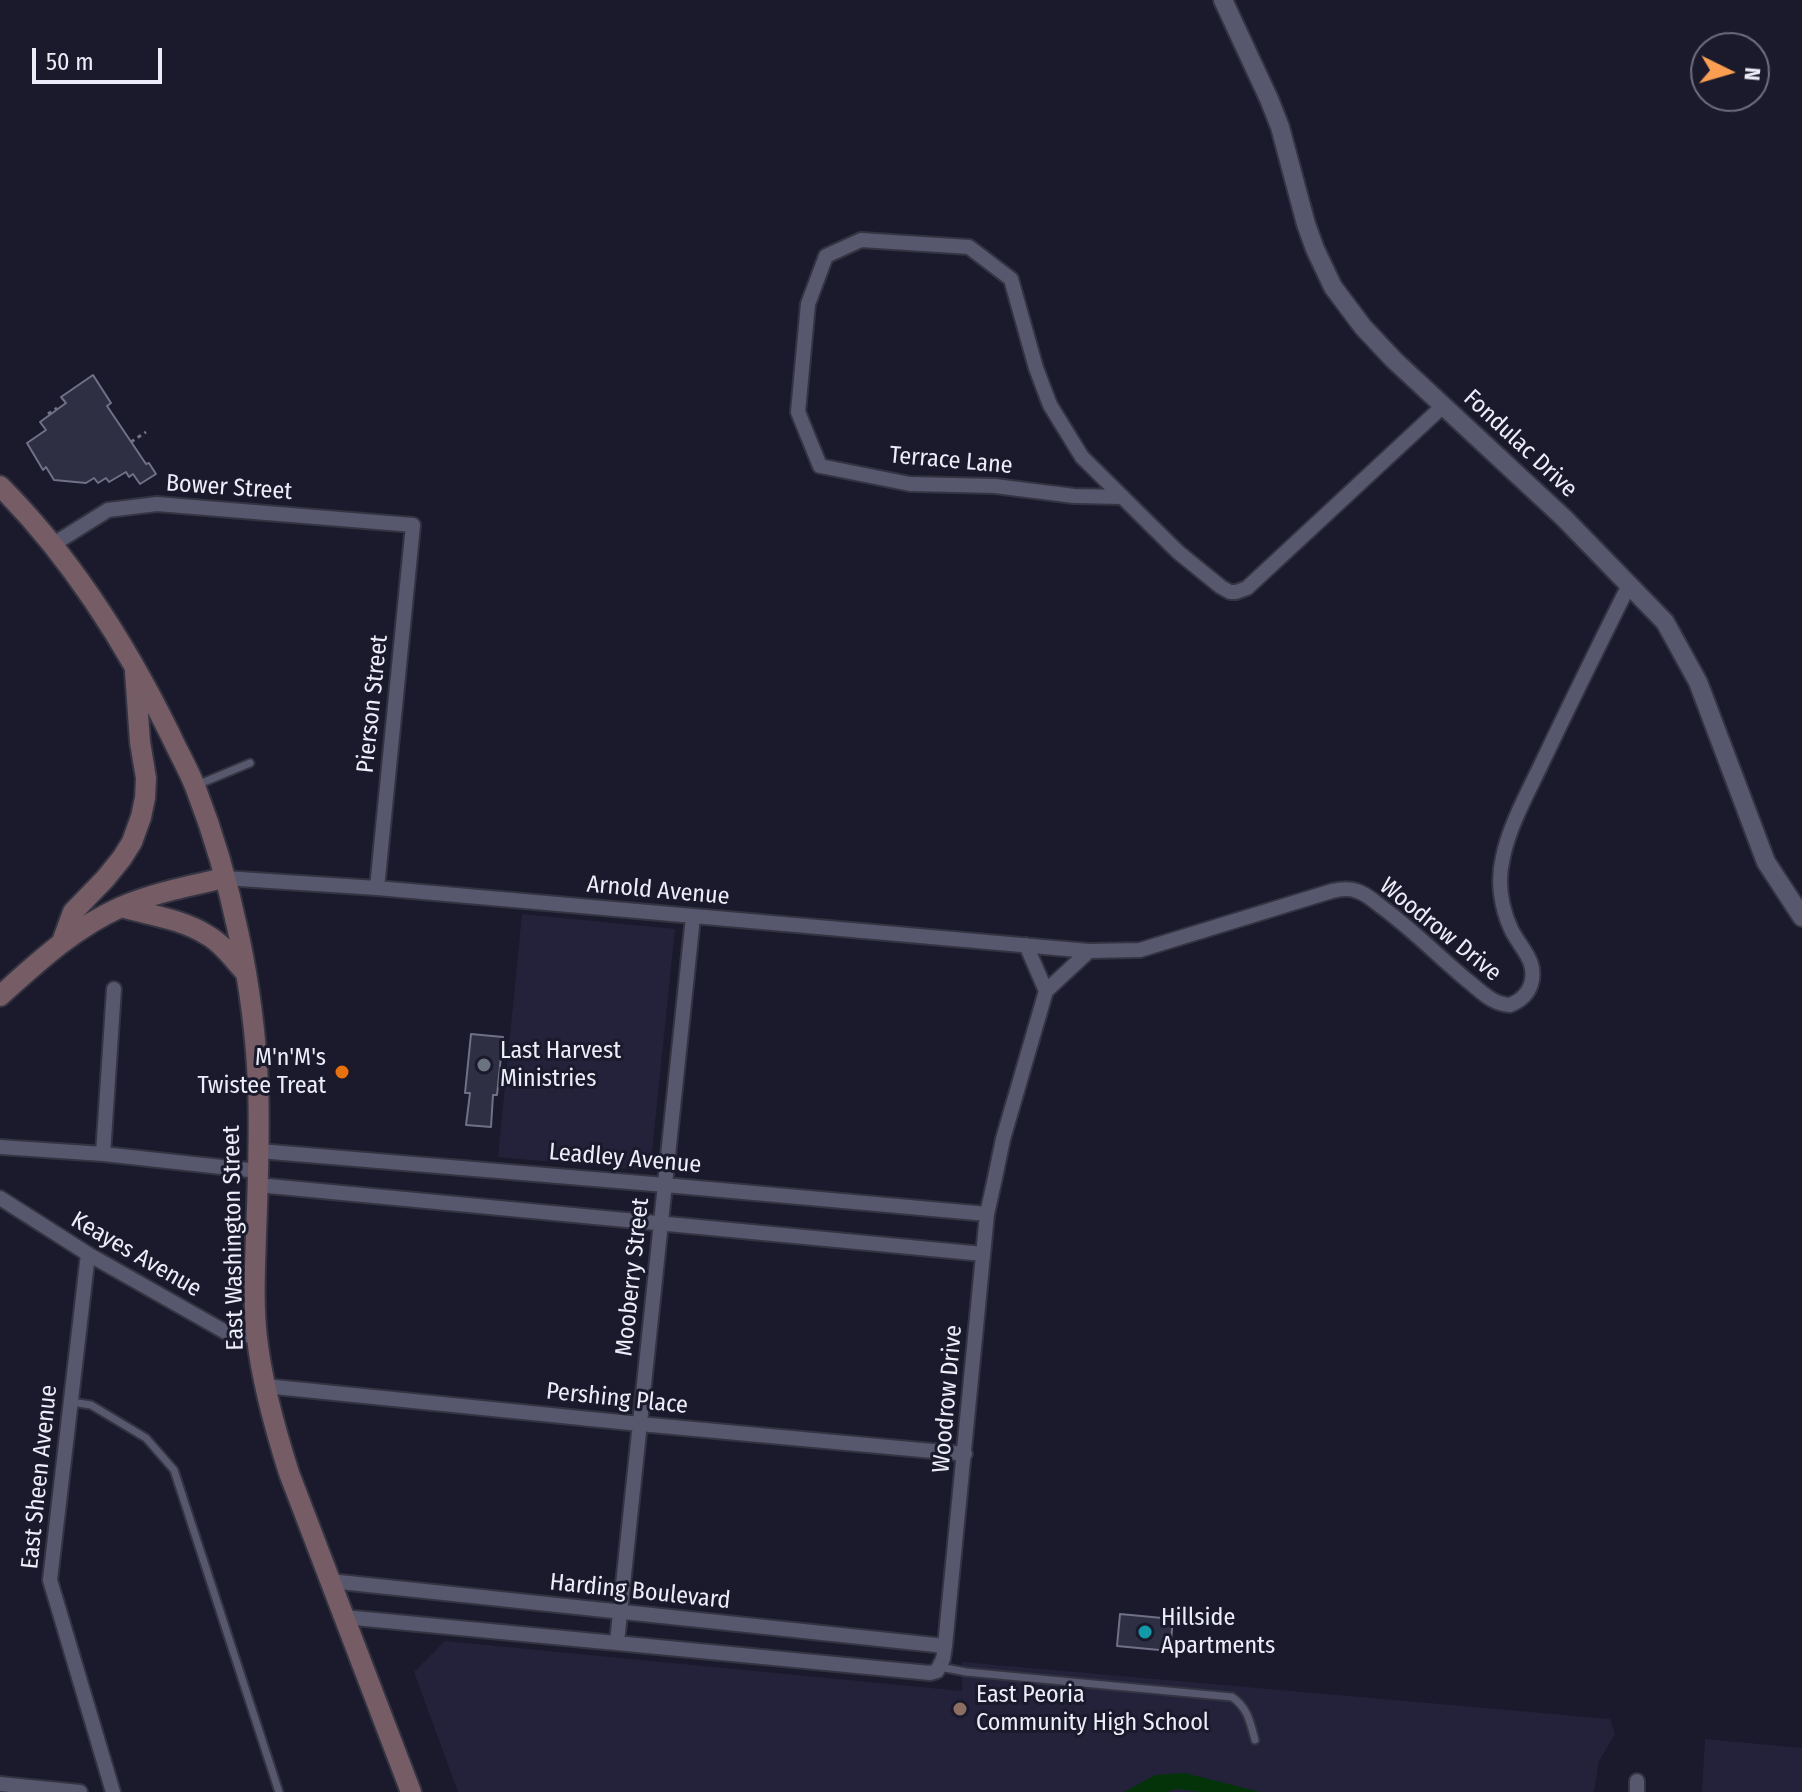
<!DOCTYPE html>
<html>
<head>
<meta charset="utf-8">
<style>
	body { margin:0 }
	#map { position:relative; width:1802px; height:1792px; overflow:hidden; background:#1a1a2c; font-family:"Fira Sans Condensed",sans-serif }
	canvas { display:block }
	.north { position:absolute; left:1690px; top:32px; width:80px; height:80px; box-sizing:border-box; background:#1a1a2c; border:2px solid #6e6e7e; border-radius:50%; rotate:95deg; font-size:22px; font-weight:700; line-height:32px; text-align:center; color:#ecedf9 }
	.north::after { content:''; display:block; margin:auto; width:28px; height:36px; background:#fb9e51; clip-path:polygon(50% 0,100% 100%,50% 72%,0 100%) }
	.scale { position:absolute; left:32px; top:48px; width:130px; height:36px; box-sizing:border-box; border:4px solid #ecedf9; border-top:0; padding-left:10px; font-size:24px; line-height:28px; white-space:nowrap; color:#ecedf9; -webkit-text-stroke:6px #1a1a2c; paint-order:stroke }
</style>
</head>
<body>
<div id="map">
<canvas width="1802" height="1792"></canvas>
<div class="north">N</div>
<div class="scale">50 m</div>
</div>
<script>
const ctx = document.querySelector('canvas').getContext('2d');
ctx.lineJoin = 'round';
function fill(path, color) {
  ctx.fillStyle = color;
  ctx.fill(path, 'evenodd');
}
function stroke(path, color, width, dash) {
  ctx.strokeStyle = color;
  ctx.lineWidth = width;
  ctx.lineCap = dash ? 'butt' : 'round';
  ctx.setLineDash(dash || []);
  ctx.stroke(path);
}
function drawText(font, color, halo, rows, align = 'center') {
  ctx.font = font + ' "Fira Sans Condensed",sans-serif';
  ctx.lineWidth = 6;
  ctx.setLineDash([]);
  ctx.textBaseline = 'middle';
  ctx.strokeStyle = halo;
  ctx.fillStyle = color;
  for (const [text, x, y, turn = 0] of rows) {
    ctx.save();
    ctx.translate(x, y);
    ctx.rotate((+turn || 0) * Math.PI / 180);
    ctx.textAlign = isNaN(turn) ? turn : align;
    if (halo) ctx.strokeText(text, 0, 0);
    ctx.fillText(text, 0, 0);
    ctx.restore();
  }
}
const built = new Path2D(`
	M522 914 675 929 650 1171 498 1157Z
	M445 1641 962 1691V1662L1610 1719 1615 1734 1599 1761 1594 1792H458L414 1672Z
	M1705 1739 1802 1748V1792H1702Z`);
const green = new Path2D(`
	M1185 1773 1260 1792H1201L1178 1789 1164 1792H1124L1155 1775Z`);
const building = new Path2D(`
	M93 375 111 403 107 406 146 464 149 463 156 474 140 484 133 474 129 477 126 472 109 482 106 478 98 483 94 478 86 483 54 480 46 467 43 470 27 443 46 430 40 422 66 403 61 397Z
	M471 1034 503 1037 497 1095H493L491 1127 466 1125 470 1093H465Z
	M1120 1614 1173 1619 1170 1651 1117 1646Z`);
const path = new Path2D(`
	M48 414 57 408
	M131 442 146 432`);
const service = new Path2D(`
	M197 785 250 763
	M71 1402 91 1405 146 1438 174 1470 279 1792
	M940 1667 966 1672 1232 1697C1248 1708 1250 1722 1255 1740`);
const minor = new Path2D(`
	M1123 497 1074 496 995 486 910 484 820 466 798 412 808 304 826 256 861 240 969 247 1011 279 1036 368 1050 405 1082 457 1178 552 1221 587 1230 592H1236L1247 588 1443 406
	M52 545 108 510 157 504 413 525 377 888
	M224 878 377 888 1089 951 1140 950 1332 891C1340 889 1349 888 1357 891 1367 894 1375 902 1383 908 1413 930 1439 957 1468 981 1482 992 1492 1004 1510 1005 1520 1001 1528 994 1531 984 1538 961 1520 948 1511 929 1501 907 1497 881 1503 857 1509 827 1527 794 1540 767 1569 706 1599 645 1629 585
	M1026 945 1046 991
	M0 1147 103 1154 258 1171
	M259 1151 665 1185 987 1214
	M103 1154 114 989
	M258 1185 983 1254
	M0 1198 88 1254 229 1334 256 1336
	M88 1254 50 1580 113 1792
	M265 1386 640 1424 965 1454
	M330 1581 945 1646
	M344 1617 930 1673 937 1671 943 1659 945 1646 987 1214 995 1178 1003 1139 1046 991 1089 951
	M617 1642 693 917
	M1637 1781V1792
	M0 1784 80 1792`);
const tertiary = new Path2D(`
	M1223 0 1269 99 1280 127 1306 224 1315 249 1333 287 1363 327 1394 360 1564 518 1665 622 1698 682 1766 862 1802 917`);
const secondary = new Path2D(`
	M0 486C71 557 126 644 170 734 178 752 189 770 196 789 231 879 254 987 258 1084 260 1134 258 1184 256 1235 255 1268 253 1304 257 1338 262 1383 275 1429 289 1473L411 1792
	M121 907C149 915 182 919 207 935 222 943 233 959 244 971
	M62 942 73 912 105 879 122 858 132 842 141 817 145 798 146 778 140 742 135 672
	M0 996C38 962 74 928 121 907 153 893 189 886 224 878`);
const markers = [
	[484,1065,8,"#6b7280"],
	[342,1072,8,"#e8710a"],
	[1145,1632,8,"#0f9aa8"],
	[960,1709,8,"#8d6e63"]
];
const streetNames = [
	["Fondulac Drive",1520,444,43],
	["Terrace Lane",951,461,5],
	["Bower Street",229,488,4],
	["Pierson Street",373,704,-84],
	["Arnold Avenue",658,891,5],
	["Woodrow Drive",1440,930,39],
	["Leadley Avenue",625,1159,5],
	["East Washington Street",234,1238,-91],
	["Keayes Avenue",136,1255,30],
	["Mooberry Street",633,1277,-84],
	["Pershing Place",617,1399,6],
	["Woodrow Drive",948,1399,-85],
	["East Sheen Avenue",40,1477,-84],
	["Harding Boulevard",640,1592,6]
];
const poiNames = [
	["Last Harvest",500,1051],
	["Ministries",500,1079],
	["M'n'M's",326,1058,"right"],
	["Twistee Treat",326,1086,"right"],
	["Hillside",1161,1618],
	["Apartments",1161,1646],
	["East Peoria",976,1695],
	["Community High School",976,1723]
];
fill(built, '#23223a');
fill(green, '#04330a');
fill(building, '#2f2f43');
stroke(building, '#707087', 2);
stroke(service, '#343342', 11);
stroke(minor, '#343342', 18);
stroke(tertiary, '#343342', 22);
stroke(secondary, '#343342', 24);
stroke(path, '#727282', 3, [4, 4]);
stroke(service, '#57576d', 7);
stroke(minor, '#57576d', 14);
stroke(tertiary, '#57576d', 18);
stroke(secondary, '#755c65', 20);
for (const [x, y, r, color] of markers) {
  const dot = new Path2D();
  dot.arc(x, y, r, 0, 2 * Math.PI);
  ctx.fillStyle = color;
  ctx.fill(dot);
  stroke(dot, '#1a1a2c', 3);
}
drawText('24px', '#ecedf9', '#1a1a2c', streetNames);
drawText('24px', '#ecedf9', '#1a1a2c', poiNames, 'left');
</script>
</body>
</html>
